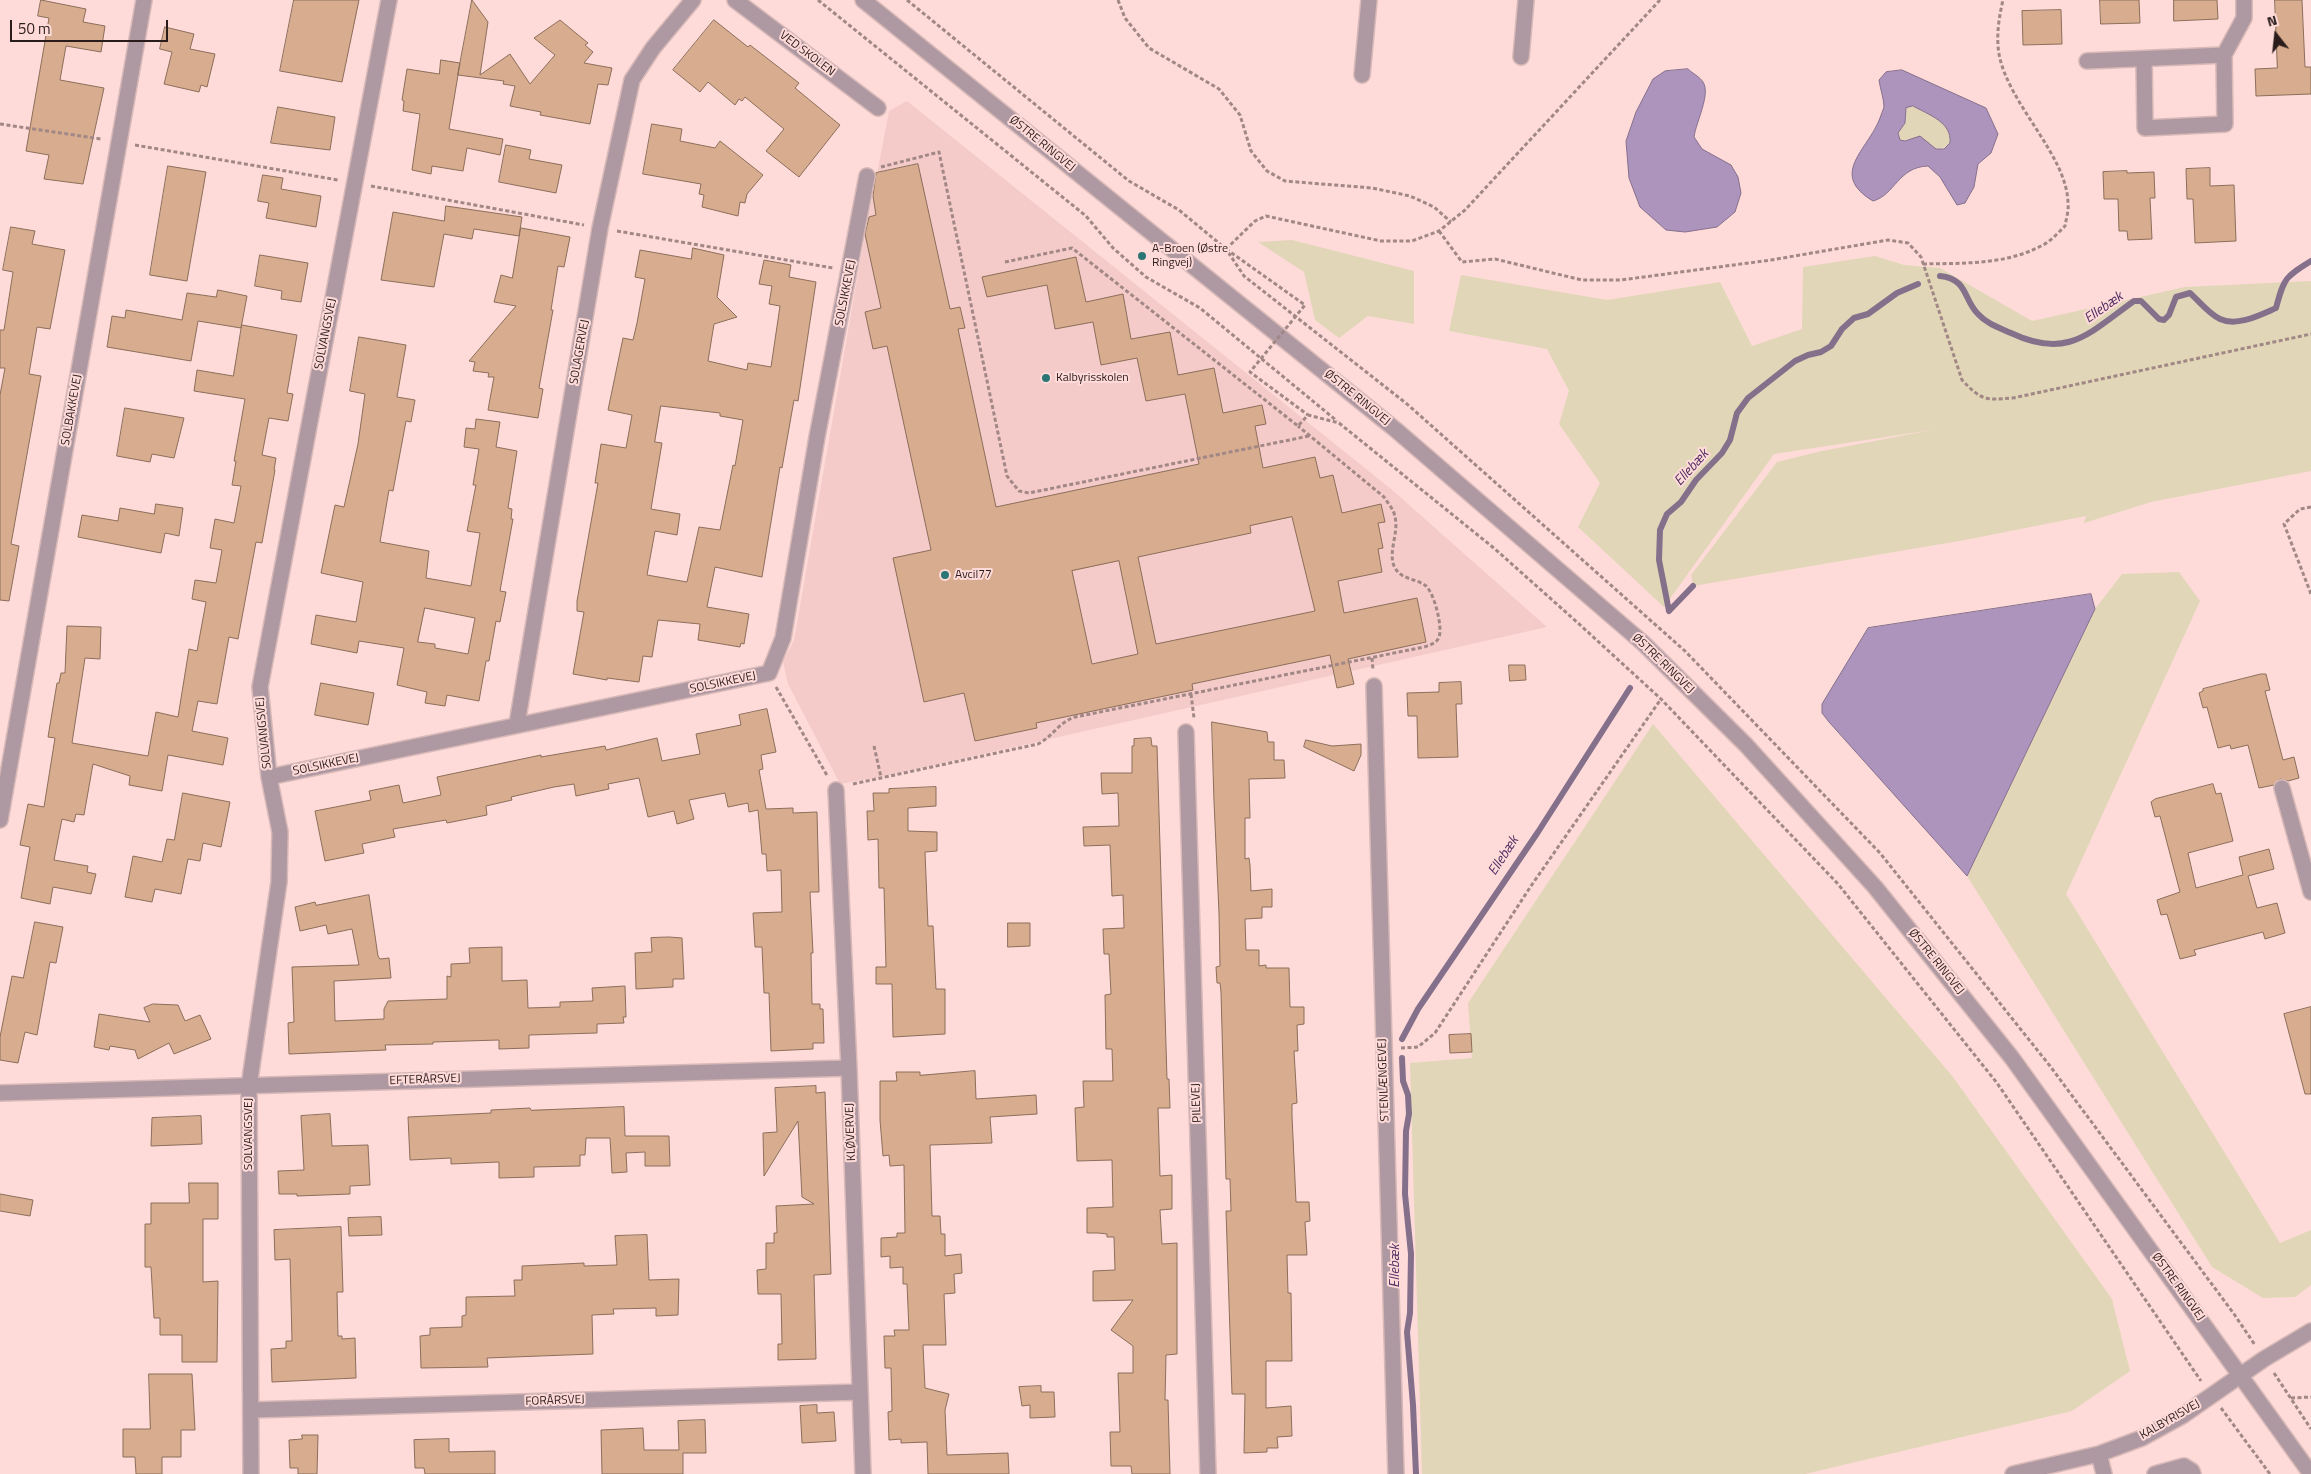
<!DOCTYPE html>
<html>
<head>
<meta charset="utf-8">
<style>
	body { margin:0 }
	#map { position:relative; width:2311px; height:1474px; overflow:hidden; background:#fedbd9; font-family:"Titillium Web",sans-serif }
	canvas { display:block }
	.north { position:absolute; left:2251px; top:10px; width:50px; height:50px; -webkit-text-stroke:4px #fedbd9; paint-order:stroke; rotate:344deg; font-size:14px; font-weight:700; line-height:20px; text-align:center; color:#2b1c1c }
	.north::after { content:''; display:block; margin:auto; width:18px; height:22px; background:#2b1c1c; clip-path:polygon(50% 0,100% 100%,50% 72%,0 100%) }
	.scale { position:absolute; left:10px; top:20px; width:158px; height:22px; box-sizing:border-box; border:2px solid #2b1c1c; border-top:0; padding-left:6px; font-size:15px; line-height:18px; white-space:nowrap; color:#2b1c1c; -webkit-text-stroke:4px #fedbd9; paint-order:stroke }
</style>
</head>
<body>
<div id="map">
<canvas width="2311" height="1474"></canvas>
<div class="north">N</div>
<div class="scale">50 m</div>
</div>
<script>
const ctx = document.querySelector('canvas').getContext('2d');
ctx.lineJoin = 'round';
function fill(path, color) {
  ctx.fillStyle = color;
  ctx.fill(path, 'evenodd');
}
function stroke(path, color, width, dash) {
  ctx.strokeStyle = color;
  ctx.lineWidth = width;
  ctx.lineCap = dash ? 'butt' : 'round';
  ctx.setLineDash(dash || []);
  ctx.stroke(path);
}
function drawText(font, color, halo, rows, align = 'center') {
  ctx.font = font + ' "Titillium Web",sans-serif';
  ctx.lineWidth = 4;
  ctx.setLineDash([]);
  ctx.textBaseline = 'middle';
  ctx.strokeStyle = halo;
  ctx.fillStyle = color;
  for (const [text, x, y, turn = 0] of rows) {
    ctx.save();
    ctx.translate(x, y);
    ctx.rotate((+turn || 0) * Math.PI / 180);
    ctx.textAlign = isNaN(turn) ? turn : align;
    if (halo) ctx.strokeText(text, 0, 0);
    ctx.fillText(text, 0, 0);
    ctx.restore();
  }
}
const built = new Path2D(`
	M907 101 1391 489 1547 627 881 777 840 784 788 684 783 662 794 640 859 268 889 111Z`);
const green = new Path2D(`
	M1913 106C1929 115 1952 122 1950 143 1936 156 1927 142 1912 139 1908 138 1905 141 1900 140L1898 133 1905 123 1906 108Z
	M1292 240 1414 271V324L1368 316 1339 338 1315 320 1304 272 1258 242Z
	M1875 256 1904 265 1940 268 2032 321 2185 287 2311 281V471L2151 502 2084 523 2086 516 1965 540 1693 586 1691 575 1777 462 1822 451 1932 430 1774 454 1664 607 1578 527 1600 483 1559 424 1569 391 1547 349 1449 331 1461 275 1607 300 1720 282 1752 346 1802 329 1803 267Z
	M2179 572 2200 601 2066 894 2280 1243 2311 1230V1285L2295 1297 2263 1298 2212 1267 1967 876 2095 609 2122 574Z
	M1653 724 1953 1077 2112 1299 2130 1371 2072 1411 1805 1474H1422L1410 1063 1472 1058 1468 1003Z`);
const water = new Path2D(`
	M1688 69C1692 73 1700 77 1703 82 1711 94 1696 122 1694 137L1702 149 1731 165 1738 177 1741 193 1735 212 1717 227 1685 232 1666 230 1640 207 1629 178 1626 141 1636 112 1653 79 1665 71Z
	M1902 70 1986 108 1998 134 1991 153 1978 164 1974 187 1965 203 1957 205 1940 177 1928 166C1898 167 1895 195 1873 201 1828 174 1868 150 1880 118 1881 115 1883 110 1884 107 1884 99 1880 88 1879 80L1886 72ZM1913 106C1929 115 1952 122 1950 143L1944 149H1936L1920 136 1905 141 1900 140 1898 133 1905 123 1906 108Z
	M2091 594 2095 609 1967 876 1829 722 1822 713V704L1868 628Z`);
const stream = new Path2D(`
	M1940 276C1968 279 1963 299 1978 314 1987 324 2000 328 2011 333 2068 360 2089 333 2134 301H2141L2159 319 2164 320 2169 315 2176 297 2190 293C2199 301 2209 314 2220 319 2237 327 2260 315 2276 308 2284 278 2285 277 2311 261
	M1669 611 1659 560 1660 530 1667 514 1681 502 1696 480 1722 453 1730 440 1737 413 1748 398 1795 361 1808 355 1821 352 1831 346 1842 329 1854 318 1868 314 1897 293 1918 284
	M1669 611 1693 586
	M1402 1039 1418 1009 1538 832 1630 688
	M1402 1058 1403 1081 1408 1095 1409 1114 1406 1131 1405 1194 1411 1254 1410 1313 1407 1332 1413 1405 1416 1474`);
const building = new Path2D(`
	M41 0 86 9 83 22 105 26 101 52 66 46 60 80 104 88 83 184 44 179 49 155 26 151 49 18 38 16Z
	M294 0H359L342 82 280 71Z
	M472 0 488 22 480 75 510 54 530 84 555 55 534 38 560 20 588 43 585 45 593 52 584 63 612 68 608 85 598 84 590 124 540 115 541 112 510 106 515 86 503 84 504 81 458 75Z
	M2100 0H2139L2140 23 2101 24Z
	M2174 0H2217L2218 19 2174 21Z
	M2275 0H2302L2305 67H2311V94L2256 96 2255 69 2277 68Z
	M2061 10 2062 44 2023 45 2022 11Z
	M714 20 748 47 750 45 799 83 795 88 840 125 799 177 766 151 784 129 745 97 742 101 739 99 735 105 708 82 700 92 673 70Z
	M165 27 194 34 190 49 215 54 207 87 201 85 199 92 164 84 172 52 160 49Z
	M441 60 460 63 449 129 503 139 500 155 467 148 463 171 432 166 431 174 412 170 420 114 403 111 404 101 402 100 407 69 439 74Z
	M278 107 335 117 330 150 271 143Z
	M652 124 682 129 680 141 715 148 720 141 763 175 747 194 745 203 740 202 738 216 702 207 704 195 699 194 701 184 643 174Z
	M506 145 531 150 529 159 562 165 556 193 499 182Z
	M918 164 950 309 960 307 965 328 958 329 996 507 1199 464 1185 394 1146 401 1137 358 1101 365 1093 322 1055 329 1047 285 987 297 982 277 1076 257 1086 302 1123 294 1131 339 1170 332 1178 375 1214 368 1223 413 1262 405 1266 424 1255 426 1263 468 1315 457 1320 478 1333 475 1342 513 1381 504 1385 522 1378 523 1383 548 1378 549 1382 572 1338 581 1344 613 1417 598 1426 642 1348 659 1354 684 1337 688 1330 655 1192 684 1193 690 1036 723 1037 728 975 741 964 693 924 702 893 558 931 550 887 346 873 349 865 312 881 308 865 234 869 217 876 215 873 196 876 173ZM1292 517 1315 611 1156 644 1138 557 1251 533 1250 526ZM1119 561 1138 654 1092 664 1072 571Z
	M168 166 206 172 187 281 150 275Z
	M2210 168V186L2234 185 2236 241 2195 243 2193 199H2187L2186 169Z
	M2127 171V173L2154 172 2155 198H2150L2152 239 2128 240 2127 231H2119L2118 199H2104L2103 172Z
	M263 175 283 178 281 189 321 196 316 227 266 218 269 203 258 201Z
	M446 206 522 217 519 236 474 229 472 239 444 234 434 287 381 280 393 212 444 221Z
	M11 227 35 231 32 244 65 250 50 329 37 327 29 374 41 376 11 544 19 546 9 601 0 600V395L5 368H0V330H4L13 272 3 270Z
	M521 228 570 237 564 267 558 266 551 310H553L539 388 543 389 538 418 488 410 494 377H488L489 373 473 371 475 362 469 361 516 306 494 302 501 275 512 278Z
	M693 248 724 255 717 297 737 317 714 324 708 361 747 370 748 363 771 367 780 306 769 304 772 286 759 284 764 260 791 265 789 277 816 282 798 401 794 400 782 468 780 467 762 577 715 567 707 607 749 614 744 644 741 643 740 647 698 640 700 624 658 620 652 657 643 656 639 682 607 678V680L573 674 584 612 577 611V601L598 483H595L601 444 626 448 632 415 608 410 623 338 633 340 637 323 645 279 635 277 640 250 691 259ZM661 406 720 413V416L743 420 735 466 733 465 720 530 699 527 687 582 647 575 655 531 677 535 680 514 651 509 662 443 655 442Z
	M260 255 308 263 301 302 281 299 282 291 255 286Z
	M218 290 247 296 241 328 198 321 191 361 107 347 112 316 125 318 126 310 182 320 187 293 216 297Z
	M242 325 297 335 287 393 293 394 288 421 269 418 262 455 276 458 274 470H275L262 543 256 542 238 639 229 637 217 704 198 701 192 731 228 738 223 765 168 755 162 791 129 785 130 776 93 764 84 815 76 814 74 822 62 819 54 860 88 866 87 872 96 874 91 894 53 887 50 904 21 898 30 847 20 845 28 804 44 807 55 738 48 737 57 683H59L61 673H65L67 626 101 627 100 659 85 658 72 743 148 756 156 712 178 717 189 649 197 651 206 602 192 599 195 580 216 583 222 550 210 548 215 519 234 523 241 486 232 485 236 461H234L245 399 194 391 197 370 233 376Z
	M359 337 406 345 397 397 415 400 411 422 406 421 393 491 389 490 380 542 429 551 426 578 471 586 480 533 467 531 476 485H473L479 449 464 447 466 428 475 429 476 419 500 422 496 447 517 451 508 508 512 509 511 519H513L500 591 506 592 500 622 496 621 489 661H486L479 701 447 695 445 706 425 703 427 692 397 685 404 648 359 641 357 653 311 644 316 615 356 622 363 582 321 573 335 505 344 507 358 444 365 394 350 391ZM425 608 475 618 468 654 435 648V644L418 642Z
	M125 408 184 418 174 458 152 454 150 462 117 456Z
	M156 504 183 508 179 536 165 533 161 553 78 537 82 515 118 521 120 508 154 514Z
	M1509 665H1525L1526 680 1510 681Z
	M2261 674H2266L2270 690 2265 691 2283 760 2294 757 2299 778 2288 781 2280 779 2274 785 2259 788 2248 745 2231 749 2230 745 2218 748 2207 707 2203 708 2199 693 2203 691V689Z
	M1461 682 1462 704H1456L1458 757 1418 758 1417 716H1408L1407 693 1439 692V683Z
	M321 683 374 693 368 725 315 715Z
	M767 709 776 752 761 755 763 769 759 770 766 809 793 808V813L817 812 819 892H810L813 953H811L812 1004H820V1009H823L824 1043H813V1049L771 1051 769 993H764L762 947H755L753 913 782 912 781 870 767 871 766 854H762L758 810 749 812 748 803 728 807 725 793 689 800 694 819 677 824 674 811 648 817 639 778 608 784 609 789 576 796 574 784 554 787 511 797 512 800 486 806 487 815 447 823 446 820 393 829 395 837 362 844 364 853 325 861 315 811 371 800 369 791 399 785 403 803 441 795 437 777 541 755V757L605 746 606 750 657 738 662 761 700 754 696 734 741 725 739 715Z
	M1212 722 1267 732 1268 742H1274V760H1284L1285 778 1249 779 1250 818H1245V859L1249 858 1250 865 1251 891 1272 889V907H1262V918L1245 919 1246 950H1259V966L1266 965V968H1289L1290 1007H1304V1024L1297 1025 1298 1051H1294L1297 1103 1292 1104V1116L1296 1202H1309L1310 1221 1305 1222 1307 1255H1287L1288 1293H1291L1292 1361H1266V1408L1291 1406 1292 1436 1277 1437 1278 1448H1267V1452L1244 1453 1245 1394H1232L1226 1211H1231L1230 1179H1226L1221 992 1220 983H1217L1216 967 1220 966 1219 913 1214 801Z
	M1151 738 1152 746H1157L1167 1079H1169L1170 1108H1158L1160 1176 1172 1175V1209L1160 1210 1162 1244 1177 1243V1354L1166 1355 1165 1400H1168L1170 1474H1132L1131 1466H1111L1110 1432H1120L1118 1373H1133V1346L1111 1330 1133 1300 1093 1301V1271L1115 1270 1114 1237H1107V1234L1098 1233H1087V1208L1113 1207 1112 1160 1077 1161 1075 1108 1084 1107 1083 1081H1113L1112 1049H1106L1105 995 1111 994 1109 954H1104L1103 929 1124 928 1123 895 1112 896 1110 845 1084 846 1083 827 1119 826 1118 793 1102 794 1101 773H1132V746H1134V739Z
	M1306 740 1332 746 1361 744V755L1354 771 1304 747Z
	M2213 784 2216 794 2221 793 2233 841 2188 853 2196 888 2243 875 2239 857 2269 849 2274 869 2248 876 2257 908 2277 903 2285 933 2265 939 2263 932 2194 950 2196 955 2180 959 2167 914 2161 915 2157 900 2180 892 2160 816 2155 817 2151 802 2155 799Z
	M936 787V806L908 808V831L937 832V851L925 852 928 926H933L936 989H945V1034L893 1037 892 984H876V967H886L884 888H879L878 839 868 840 867 811H874L873 793H889V789Z
	M183 793 230 802 221 847 203 843 200 861 188 859 181 894 155 889 152 902 125 897 133 856 162 862 167 839 174 840Z
	M369 895 378 956 380 959 389 958 391 978 334 981 335 1021 384 1019V1009L388 1001 447 999V976L451 977V964L470 963 469 948 502 947V981L527 980 528 1008 560 1007V1002L593 1001 592 988 625 986 626 1017H623L624 1023 597 1024V1033L529 1035V1048L499 1049V1040L433 1042V1044L385 1045 386 1050 289 1054 288 1023 294 1022 292 967 359 965 352 929 328 934 326 925 300 931 295 907 315 902 316 905Z
	M35 922 63 927 56 963 50 962 37 1035 25 1032 18 1063 0 1060V1037L12 976 23 978Z
	M1008 923H1030V946L1008 947Z
	M669 937 682 938 684 979H673V987L636 989 635 953 652 952 651 938Z
	M153 1004 178 1005 185 1021 200 1015 211 1039 174 1054 169 1043 138 1059 135 1050 110 1046 109 1050 94 1047 99 1014 150 1022 144 1008Z
	M2311 1007V1094H2305L2284 1014Z
	M1471 1034 1472 1052 1450 1053 1449 1035Z
	M975 1071 976 1099 1036 1095 1037 1114 990 1117 992 1143 930 1145 932 1216H940L941 1234H945V1256L961 1254 962 1273 954 1274 955 1293 944 1294 946 1345H923L925 1388 949 1394 945 1410 947 1455 1008 1453 1009 1474H928L927 1442 901 1443V1439L889 1440 888 1412 892 1411 891 1368H885L884 1336H895L894 1330H909L907 1284H903V1267L890 1268V1256L881 1257V1238L897 1237V1233H905L904 1165 890 1166 889 1155 883 1156 880 1120V1081H897L896 1072H920V1075Z
	M816 1086V1093L825 1092 831 1274 814 1275 816 1359 778 1360V1344H782L781 1294H758L757 1270 766 1269V1243H774V1233H777L776 1206 814 1204 802 1197 798 1121 764 1176 763 1133 777 1132 775 1088Z
	M624 1107 625 1136H669L670 1166H645V1152L626 1153 627 1172 612 1173 610 1138H586L585 1155H580V1166L534 1167V1177L499 1178V1162L451 1164V1158L410 1160 408 1117 491 1113V1110L530 1108 531 1110Z
	M330 1114 332 1146 368 1145 370 1185 350 1186V1194L297 1196V1194H279L278 1171 304 1170 301 1116Z
	M201 1116 202 1144 151 1146 152 1118Z
	M189 1183H218V1219H203V1282L218 1281 217 1362H182V1335H160V1318H154L151 1267H145V1224H151V1203H189Z
	M0 1194 33 1200 30 1216 0 1211Z
	M381 1217 382 1235 349 1236 348 1218Z
	M341 1227 343 1292H337L338 1336H342V1339L355 1338 356 1378 272 1382 271 1349 286 1348V1341H292L290 1259 275 1260 274 1230Z
	M647 1235 649 1280 679 1279 678 1315 656 1316V1308L613 1309 614 1314 592 1315 593 1354 487 1358 488 1367 421 1368 420 1336 430 1335V1328L462 1327V1316L466 1315V1297L515 1296 514 1280H522V1266L584 1263V1266L617 1265 615 1236Z
	M149 1374H192L195 1430H181V1457H162V1474H136L135 1457H123V1429H150Z
	M1041 1386V1392H1054L1055 1417 1030 1418V1405L1022 1406 1019 1387Z
	M817 1405V1413L834 1412 836 1441 802 1443 800 1406Z
	M705 1420 706 1453H683V1474H602L601 1430 643 1428 644 1450H679L678 1421Z
	M302 1435H318L317 1474H298V1468H290L289 1440 302 1439Z
	M449 1439V1452L495 1451V1474H425L424 1468H415L414 1440Z`);
const path = new Path2D(`
	M818 0 1086 216 1113 248 1146 277 1200 308 1337 421
	M907 0 1129 181 1179 210 1226 249 1244 276 1407 404 1685 651 1880 853 2050 1066 2234 1314 2255 1345
	M1118 0 1125 18 1149 48 1219 89 1240 115 1251 151 1267 171 1285 181 1372 188 1410 196 1434 207 1451 222
	M0 124 101 139
	M135 145 338 180
	M881 167 939 152 1007 476 1019 491 1029 493 1309 436
	M371 186 584 225
	M617 231 833 268
	M1439 231 1462 262 1495 259 1582 280H1621L1771 260 1888 240 1908 243 1921 257 1962 380C1982 401 1985 400 2013 398L2311 334
	M1226 249 1255 221 1266 216 1381 241H1412L1439 231 1465 210 1660 0
	M1005 262 1072 248 1298 426 1308 415 1339 423 1495 549 1578 623 1661 699 1838 884 1997 1083 2201 1381
	M1923 264C1963 263 2005 265 2041 246 2050 242 2058 233 2065 226 2066 219 2069 211 2068 203 2067 155 2008 104 1999 54 1996 36 1999 17 2003 0
	M2311 507 2300 509 2284 524 2311 594
	M1372 658 1373 670
	M776 687 828 777
	M1191 694 1194 718
	M874 746 881 777
	M853 784 1038 744C1052 737 1059 722 1075 717L1424 647C1430 645 1437 643 1439 637 1443 627 1434 593 1426 586 1416 578 1400 580 1394 566 1388 551 1399 533 1395 517 1394 510 1388 503 1384 497L1298 426
	M1401 1048 1418 1047 1435 1033 1531 886 1661 699
	M2274 1373 2311 1429
	M2291 1398 2311 1397
	M2221 1408 2270 1474`);
const minor = new Path2D(`
	M735 0 878 108
	M863 0 1396 430 1643 643 1746 745 1875 887 2012 1058 2311 1474
	M1521 57 1526 0
	M2144 59 2145 128 2225 124 2224 55
	M2087 61 2224 55 2244 18V0
	M1362 75 1369 0
	M1374 686 1396 1474
	M517 724 600 228 632 80 653 48 693 0
	M1186 732 1208 1474
	M269 777 769 673 783 638 817 437 867 176
	M2282 788 2311 892
	M836 790 849 1068 863 1474
	M0 820 144 0
	M0 1093 849 1068
	M251 1410 860 1392
	M2099 1454 2104 1474
	M251 1474 249 1086 279 882 280 832 269 777 260 687 389 0
	M2013 1474 2099 1454 2142 1438 2182 1416 2264 1359 2311 1331
	M2155 1474 2184 1466 2192 1471 2193 1474`);
const pathBridge = new Path2D(`
	M1226 249 1305 305 1250 372 1308 415`);
const markers = [
	[1142,256,5,"#2b7574"],
	[1046,378,5,"#2b7574"],
	[945,575,5,"#2b7574"]
];
const streetNames = [
	["VED SKOLEN",807,54,37],
	["ØSTRE RINGVEJ",1042,144,39],
	["SOLSIKKEVEJ",846,293,-79],
	["SOLVANGSVEJ",326,334,-79],
	["SOLAGERVEJ",580,352,-80],
	["ØSTRE RINGVEJ",1357,398,39],
	["SOLBAKKEVEJ",72,410,-80],
	["ØSTRE RINGVEJ",1663,664,44],
	["SOLSIKKEVEJ",723,683,-12],
	["SOLVANGSVEJ",264,733,-96],
	["SOLSIKKEVEJ",326,765,-12],
	["ØSTRE RINGVEJ",1936,962,51],
	["EFTERÅRSVEJ",425,1080,-2],
	["STENLÆNGEVEJ",1384,1080,-92],
	["PILEVEJ",1197,1103,-92],
	["KLØVERVEJ",851,1132,-92],
	["SOLVANGSVEJ",249,1134,-90],
	["ØSTRE RINGVEJ",2178,1287,54],
	["FORÅRSVEJ",555,1401,-2],
	["KALBYRISVEJ",2170,1420,-30]
];
const poiNames = [
	["A-Broen (Østre",1152,249],
	["Ringvej)",1152,263],
	["Kalbyrisskolen",1056,378],
	["Avcil77",955,575]
];
const waterNames = [
	["Ellebæk",2104,308,-35],
	["Ellebæk",1692,468,-48],
	["Ellebæk",1504,856,-57],
	["Ellebæk",1396,1266,-90]
];
fill(built, '#f4cbc9');
fill(green, '#e1d6b7');
fill(water, '#ac94bc');
stroke(water, '#85708c', 1);
stroke(stream, '#85708c', 6);
fill(building, '#d7ac8f');
stroke(building, '#8c6e5a', 1);
stroke(minor, '#d8b9b7', 18);
stroke(path, '#a18785', 3, [4, 2.5]);
stroke(minor, '#ae99a3', 15);
stroke(pathBridge, '#a18785', 3, [4, 2.5]);
for (const [x, y, r, color] of markers) {
  const dot = new Path2D();
  dot.arc(x, y, r, 0, 2 * Math.PI);
  ctx.fillStyle = color;
  ctx.fill(dot);
  stroke(dot, '#fedbd9', 2);
}
drawText('12px', '#2b1c1c', '#fedbd9', streetNames);
drawText('12px', '#2b1c1c', '#fedbd9', poiNames, 'left');
drawText('italic 14px', '#502f63', '#fedbd9', waterNames);
</script>
</body>
</html>
